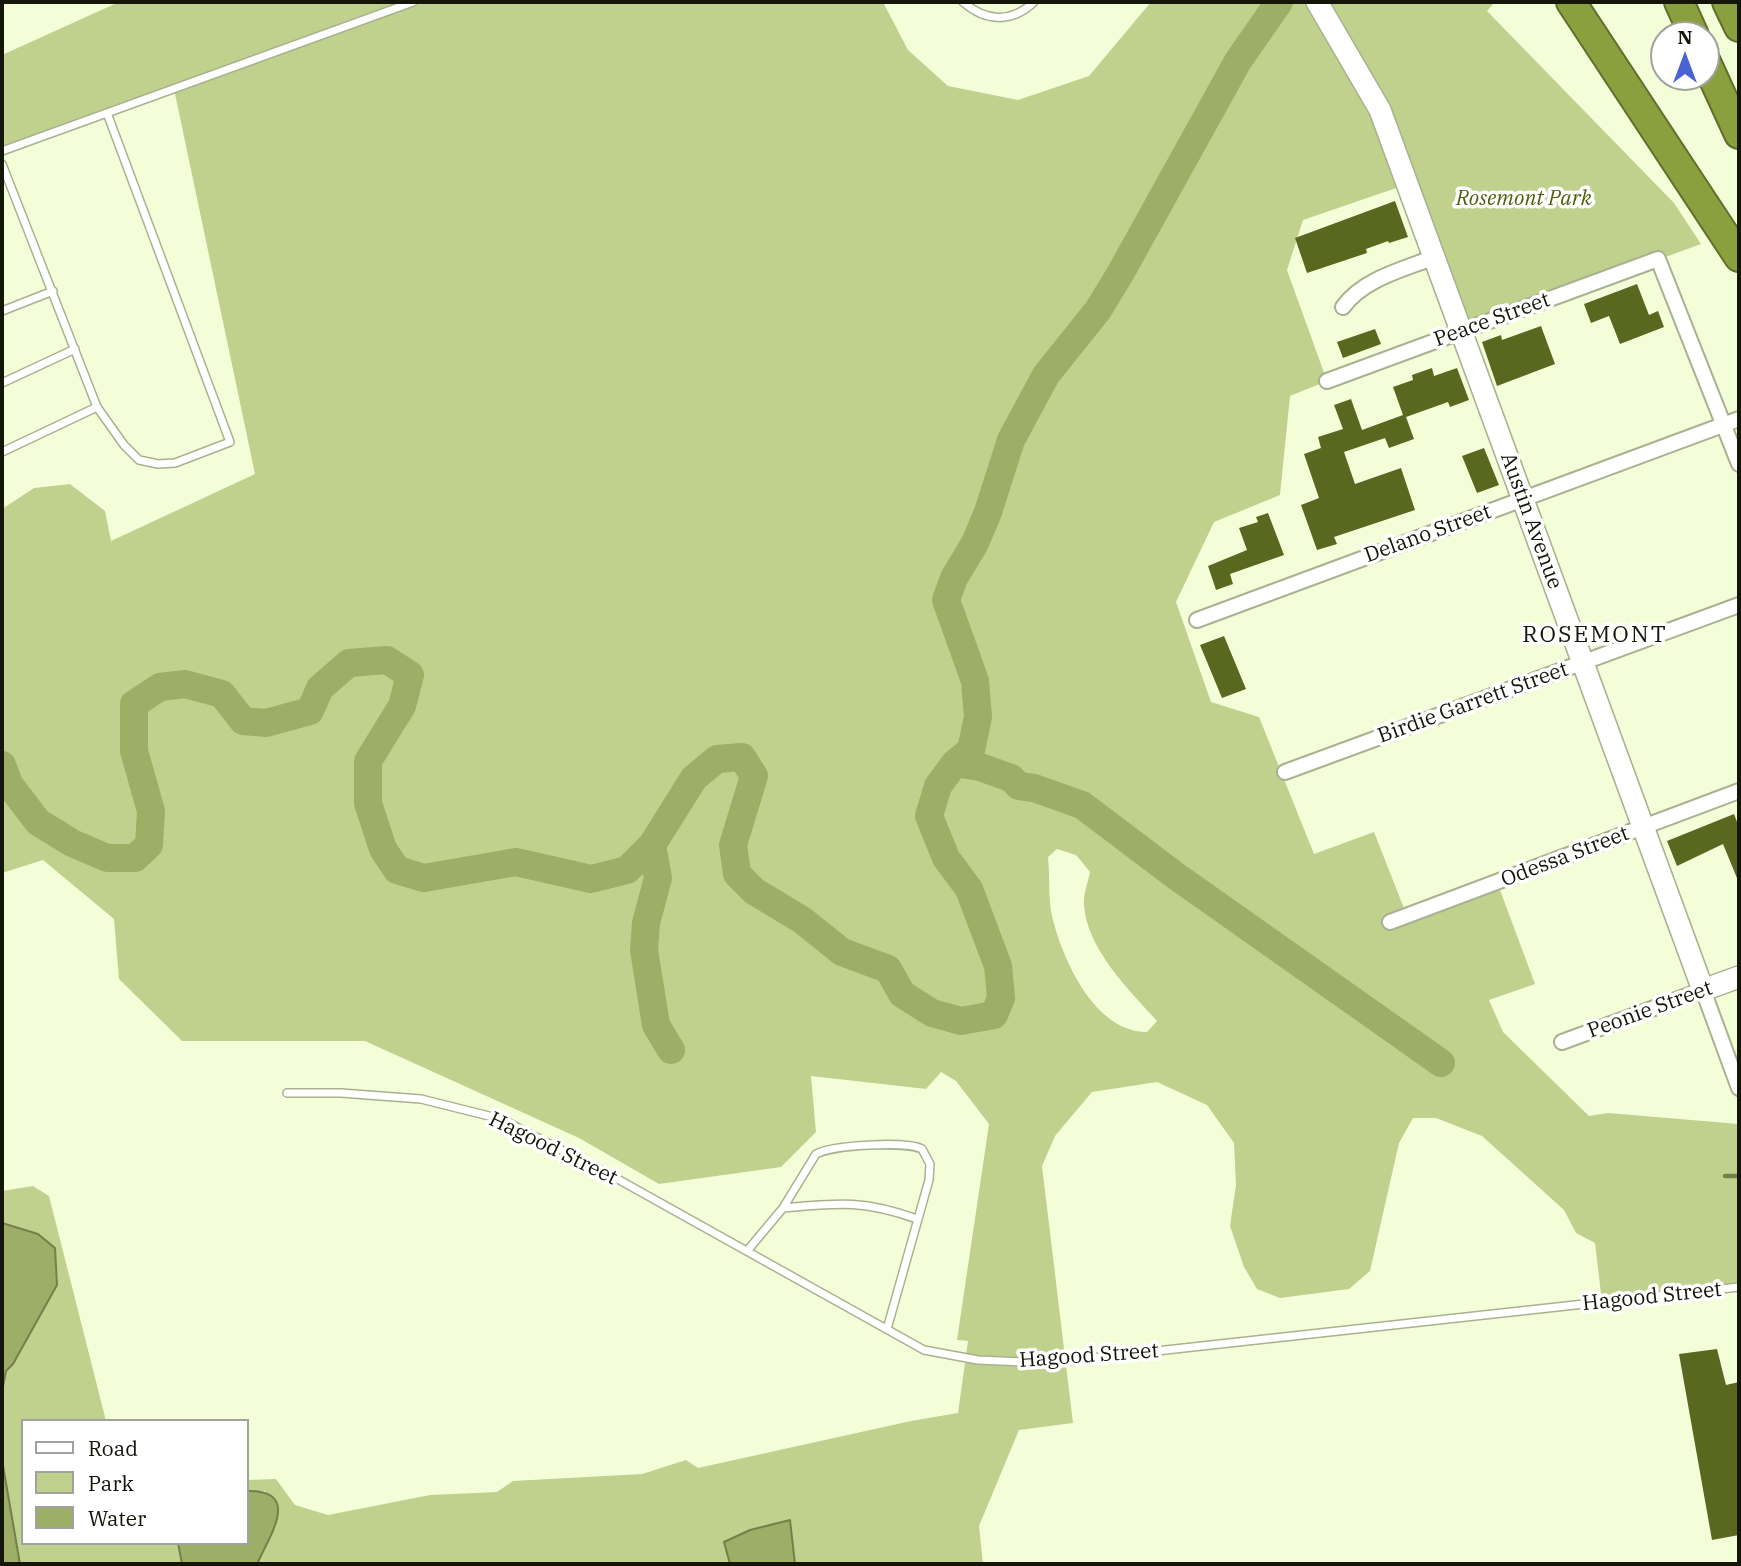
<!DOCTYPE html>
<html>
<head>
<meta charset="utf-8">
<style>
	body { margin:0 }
	#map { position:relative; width:1741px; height:1566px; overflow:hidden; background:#f3fed9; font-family:"IBM Plex Serif",serif }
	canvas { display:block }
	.frame { position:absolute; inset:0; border:4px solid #131609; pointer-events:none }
	.legend { position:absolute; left:21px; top:1419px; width:228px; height:126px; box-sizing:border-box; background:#fff; border:2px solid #a1a29d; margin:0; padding:9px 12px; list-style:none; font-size:21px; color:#131609 }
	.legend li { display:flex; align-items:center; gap:14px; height:35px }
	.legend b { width:35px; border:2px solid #a1a29d }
	.north { position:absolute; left:1650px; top:21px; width:70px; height:70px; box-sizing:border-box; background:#fff; border:2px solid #a1a29d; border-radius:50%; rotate:0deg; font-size:19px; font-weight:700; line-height:28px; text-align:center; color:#131609 }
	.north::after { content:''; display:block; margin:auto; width:24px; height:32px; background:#4962d6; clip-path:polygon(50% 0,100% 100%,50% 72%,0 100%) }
</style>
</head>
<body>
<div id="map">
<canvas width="1741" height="1566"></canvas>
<div class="frame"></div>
<ul class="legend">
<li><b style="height:9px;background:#fff"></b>Road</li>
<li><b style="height:19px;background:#c0d18e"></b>Park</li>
<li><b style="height:19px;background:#9dae66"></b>Water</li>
</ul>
<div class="north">N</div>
</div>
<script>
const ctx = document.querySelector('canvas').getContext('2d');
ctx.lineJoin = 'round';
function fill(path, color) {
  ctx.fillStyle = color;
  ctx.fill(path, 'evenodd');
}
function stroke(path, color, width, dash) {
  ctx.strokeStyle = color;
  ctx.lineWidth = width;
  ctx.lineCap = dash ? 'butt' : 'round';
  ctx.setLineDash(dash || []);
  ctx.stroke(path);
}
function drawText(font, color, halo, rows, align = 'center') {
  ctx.font = font + ' "IBM Plex Serif",serif';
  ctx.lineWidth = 7;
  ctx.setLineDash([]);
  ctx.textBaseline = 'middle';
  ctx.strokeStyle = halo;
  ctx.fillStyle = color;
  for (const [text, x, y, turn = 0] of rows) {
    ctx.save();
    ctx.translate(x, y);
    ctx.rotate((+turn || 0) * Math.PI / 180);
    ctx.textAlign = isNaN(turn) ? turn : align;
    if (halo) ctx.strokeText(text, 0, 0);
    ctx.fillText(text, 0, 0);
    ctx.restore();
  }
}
const green = new Path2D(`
	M119 2H883L908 50 948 86 1018 100 1089 76 1151 2H1495L1487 11 1674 203 1701 244 1463 331 1408 184 1303 220 1287 270 1327 381 1290 396 1280 495 1214 522 1176 602 1211 702 1259 717 1314 854 1374 832 1407 916 1497 882 1535 984 1489 1000 1503 1032 1589 1116 1608 1113 1739 1124V1287L1602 1302 1595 1243 1576 1233 1564 1210 1482 1136 1436 1118H1413L1399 1143 1370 1271 1349 1289 1280 1298 1257 1289 1244 1267 1230 1226 1236 1185 1234 1143 1207 1105 1157 1082 1092 1092 1055 1136 1042 1166 1073 1423 1019 1430 979 1526 983 1564H795L789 1520 772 1525 730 1564H257L275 1525 265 1491H247V1480L276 1479 295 1505 328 1515 430 1495 497 1492 513 1481 642 1474 686 1460 698 1468 911 1421 958 1413 968 1341 957 1340 989 1124 956 1081 941 1072 926 1089 811 1076 816 1132 781 1167 659 1184 579 1138 365 1041H182L119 979 114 919 43 860 2 873V509L34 488 70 484 105 511 111 541 255 474 174 89 2 151V55ZM1057 849 1076 855 1090 872C1088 882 1083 895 1084 905 1087 949 1129 990 1157 1021L1147 1032C1095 1032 1063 961 1052 916 1048 898 1050 876 1048 857Z
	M33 1186 49 1196 106 1421H23V1543H178L182 1564H20L2 1460V1391L6 1371 21 1348 38 1234 2 1223V1191Z`);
const water = new Path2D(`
	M2 1223 38 1234 55 1248 57 1285 13 1364 6 1371 2 1391Z
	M2 1460 20 1564H2Z
	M247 1491C302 1490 270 1535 257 1564H182L178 1543H247Z
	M790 1520 795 1564H730L724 1542 750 1530Z`);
const stream = new Path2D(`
	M1046 389 1202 106 1269 2
	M1725 1176H1739`);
const river = new Path2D(`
	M955 763 980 767 1011 778 1019 786 1034 788 1082 805 1176 876 1441 1063
	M2 765 9 784 38 822 72 843 107 858H135L149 845 151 811 134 751V704L160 687 185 684 222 694 243 721 266 723 310 711 320 688 349 663 387 660 410 675 402 706 368 761V803L383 849 397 870 424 878 516 862 591 879 627 870 652 845 694 778 717 759 742 757 754 776 733 845 737 874 754 891 802 920 842 952 888 969 902 994 932 1013 961 1021 994 1015 1001 998 998 966 969 889 946 858 929 816 938 786 955 763 971 750 978 717 975 681 946 600 954 578 975 543 988 512 1011 440 1046 375 1098 310 1120 274 1238 61 1279 2
	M652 845 658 878 646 923 644 950 656 1025 671 1050`);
const building = new Path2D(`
	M1395 201 1408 237 1389 243 1388 241 1366 249 1367 253 1307 273 1295 238Z
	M1637 284 1649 315 1658 311 1664 327 1620 344 1609 316 1591 323 1584 304Z
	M1541 326 1555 364 1497 386 1482 342 1501 335 1502 340Z
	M1375 329 1381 344 1343 358 1337 342Z
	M1432 368 1434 376 1457 368 1469 400 1450 407 1448 402 1406 417 1414 439 1389 448 1385 438 1344 452 1355 484 1401 468 1415 510 1334 537 1337 544 1317 550 1301 505 1319 498 1304 454 1321 448 1318 437 1343 429 1334 405 1351 399 1362 430 1403 415 1393 387 1413 380 1412 375Z
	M1484 448 1499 485 1477 493 1462 456Z
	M1268 513 1284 555 1230 574 1233 584 1216 590 1208 566 1247 550 1239 528 1258 522 1256 517Z
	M1224 636 1246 689 1222 698 1200 645Z
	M1734 814 1739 827V883L1723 844 1677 866 1667 841Z
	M1717 1349 1726 1385 1739 1382V1535L1712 1540 1679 1354Z`);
const lane = new Path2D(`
	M963 2C985 21 1011 24 1034 2
	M2 151 413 2
	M2 164 97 407 124 445 139 460 158 464 175 463 230 442 107 113
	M2 311 53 291
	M2 383 75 349
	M2 452 97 407
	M287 1093H341L421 1099 501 1119 614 1177 924 1350 978 1360 1047 1363 1739 1287
	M783 1208C839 1203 863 1200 917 1219
	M747 1251 783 1208 816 1154C832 1145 906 1141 922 1149L930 1164 929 1180 887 1329`);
const street = new Path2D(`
	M1343 307C1363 279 1404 269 1435 257
	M1327 381 1658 259 1739 464
	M1197 620 1739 419
	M1285 772 1739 605
	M1390 922 1739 791
	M1562 1042 1703 990 1739 1088`);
const secondary = new Path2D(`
	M1317 2 1380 110 1703 990 1739 977`);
const highway = new Path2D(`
	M1571 2 1739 257
	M1679 2 1694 35
	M1727 2 1739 27
	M1706 62 1739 134`);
const parkNames = [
	["Rosemont Park",1524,199]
];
const streetNames = [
	["Peace Street",1492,320,-20],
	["Austin Avenue",1531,521,70],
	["Delano Street",1428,534,-20],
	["Birdie Garrett Street",1473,703,-20],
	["Odessa Street",1565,857,-21],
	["Peonie Street",1650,1010,-20],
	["Hagood Street",553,1149,26],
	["Hagood Street",1652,1297,-6],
	["Hagood Street",1089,1356,-4]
];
const neighbourhoodNames = [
	["ROSEMONT",1595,635]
];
fill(green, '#c0d18e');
fill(water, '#9dae66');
stroke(water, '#74804a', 2);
stroke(stream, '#74804a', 4.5);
stroke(river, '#9dae66', 28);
fill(building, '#59671f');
stroke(lane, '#a8b28f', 10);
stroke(street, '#a8b28f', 18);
stroke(secondary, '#a8b28f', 24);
stroke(highway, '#606f2b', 32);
stroke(lane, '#fff', 7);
stroke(street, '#fff', 14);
stroke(secondary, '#fff', 21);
stroke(highway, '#8a9f3e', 28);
drawText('italic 21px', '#505f0d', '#fff', parkNames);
drawText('21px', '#131609', '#fff', streetNames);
ctx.letterSpacing = '2px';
drawText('23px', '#131609', '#fff', neighbourhoodNames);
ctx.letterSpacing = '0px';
</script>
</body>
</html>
